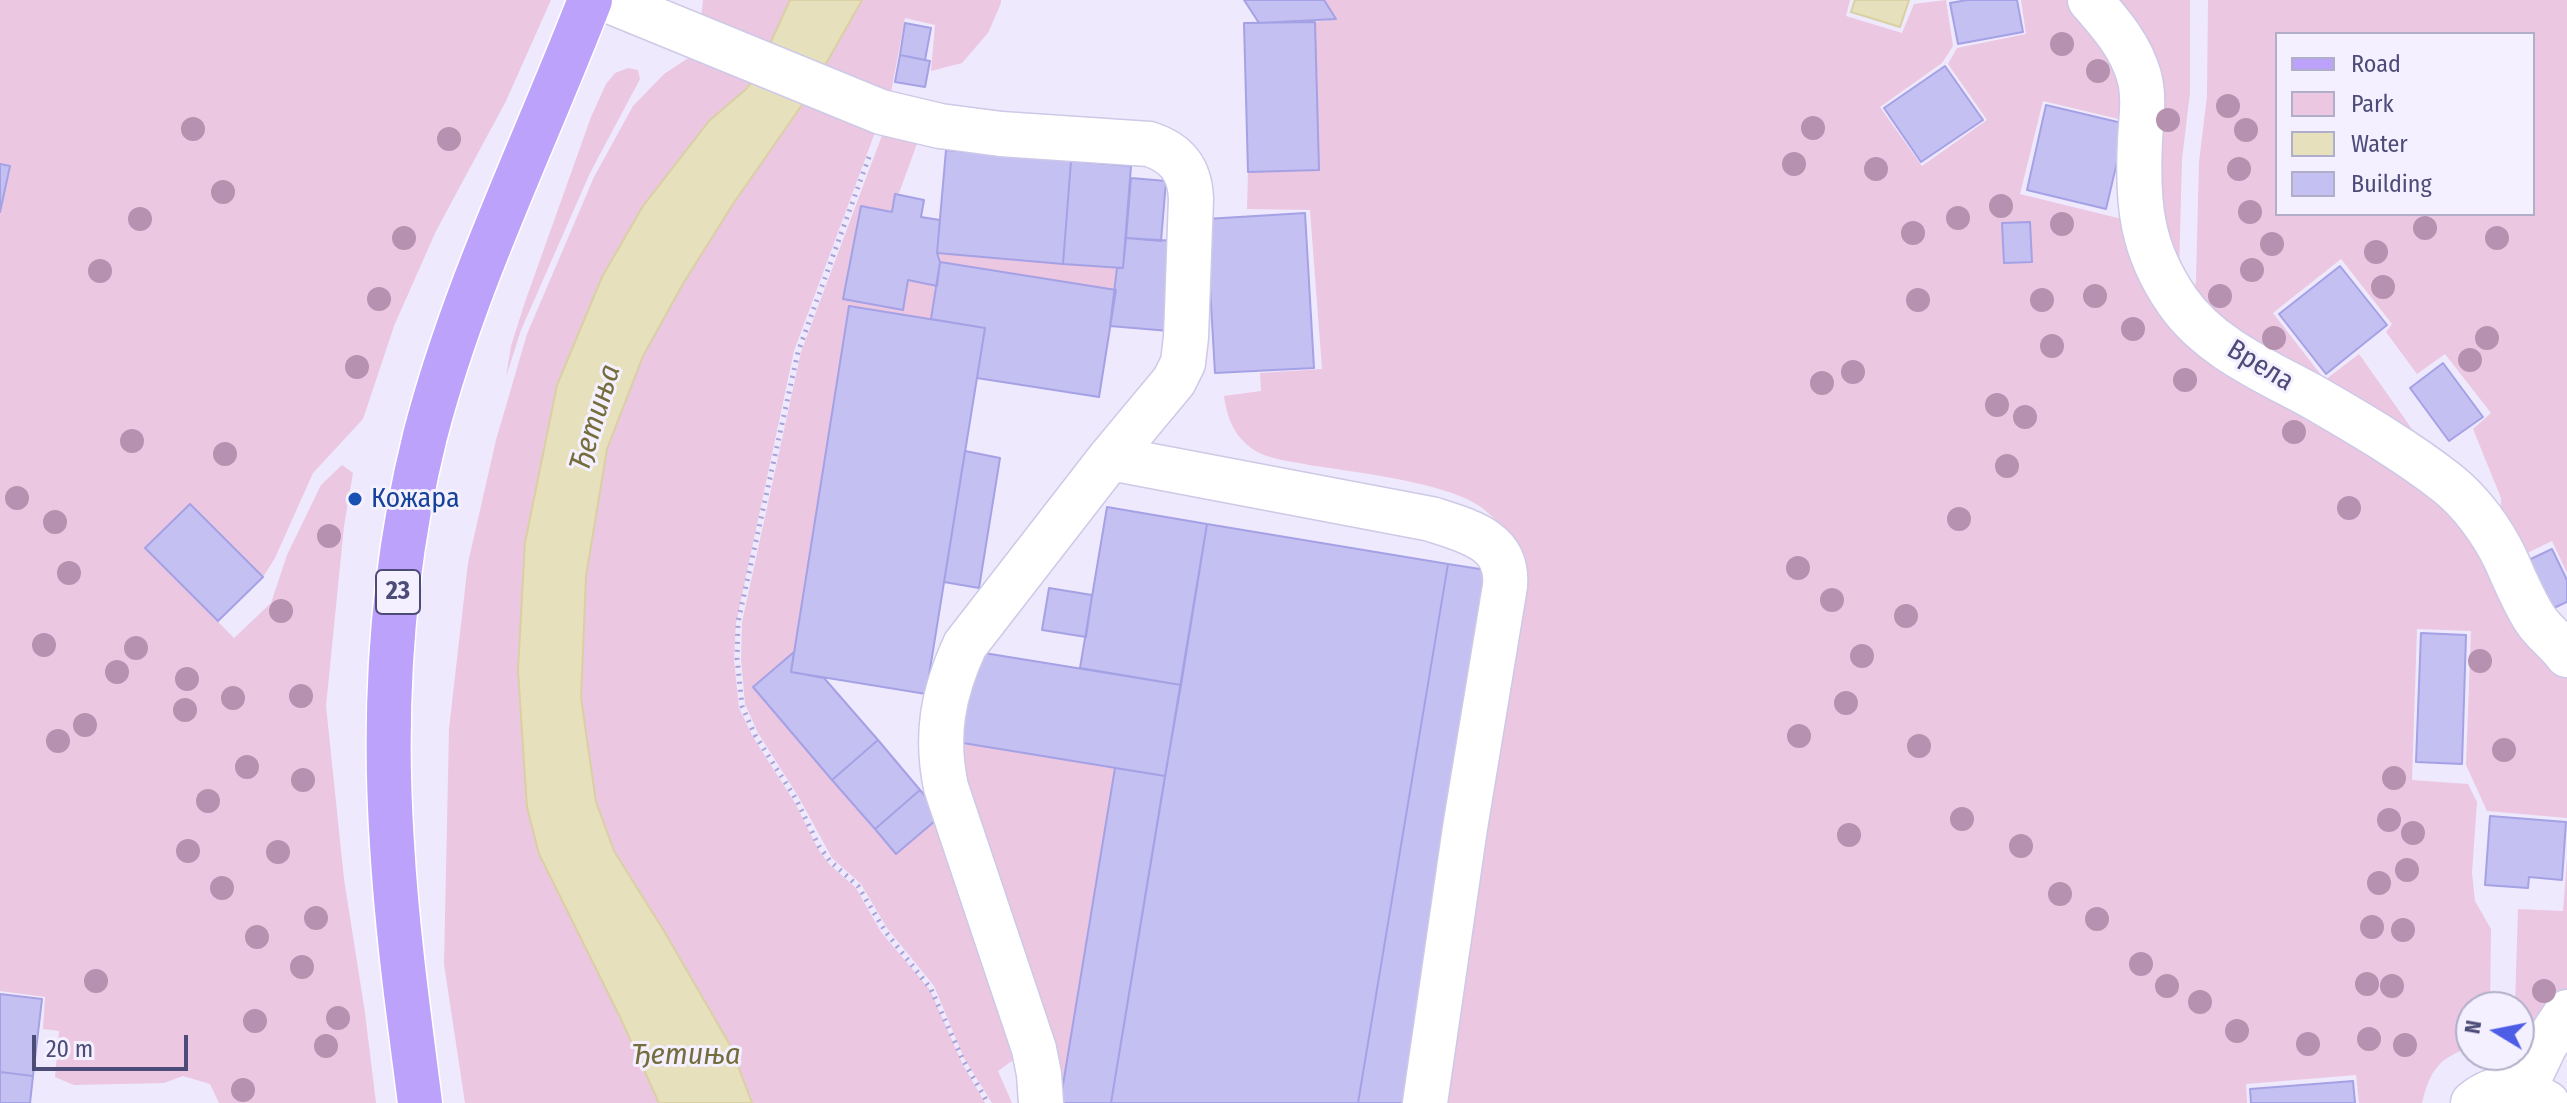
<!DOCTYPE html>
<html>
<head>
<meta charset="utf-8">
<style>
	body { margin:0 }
	#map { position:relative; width:2567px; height:1103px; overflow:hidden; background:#efe9fd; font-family:"Fira Sans Condensed",sans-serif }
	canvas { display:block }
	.legend { position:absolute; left:2275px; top:32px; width:260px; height:184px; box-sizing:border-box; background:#f4f0ff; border:2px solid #b1aec9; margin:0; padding:10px 14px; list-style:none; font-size:24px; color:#4d4c78 }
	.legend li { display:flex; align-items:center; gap:16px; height:40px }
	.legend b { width:40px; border:2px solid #b1aec9 }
	.north { position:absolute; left:2455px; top:991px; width:80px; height:80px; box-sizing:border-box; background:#f4f0ff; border:2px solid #b1aec9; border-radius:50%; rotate:280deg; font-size:22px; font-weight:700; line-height:32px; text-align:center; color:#4d4c78 }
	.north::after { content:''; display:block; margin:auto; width:28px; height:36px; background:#4e5de6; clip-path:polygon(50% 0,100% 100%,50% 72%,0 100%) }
	.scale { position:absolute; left:32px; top:1035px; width:156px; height:36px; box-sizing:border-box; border:4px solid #4d4c78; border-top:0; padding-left:10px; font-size:24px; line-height:28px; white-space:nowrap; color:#4d4c78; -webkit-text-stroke:6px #f4f0ff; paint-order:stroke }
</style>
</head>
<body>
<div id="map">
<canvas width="2567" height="1103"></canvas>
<ul class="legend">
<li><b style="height:10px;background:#bda2fb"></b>Road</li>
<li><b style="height:22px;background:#ebc7e1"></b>Park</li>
<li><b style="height:22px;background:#e7e0bd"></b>Water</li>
<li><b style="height:22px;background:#c4c0f2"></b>Building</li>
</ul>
<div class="north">N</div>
<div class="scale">20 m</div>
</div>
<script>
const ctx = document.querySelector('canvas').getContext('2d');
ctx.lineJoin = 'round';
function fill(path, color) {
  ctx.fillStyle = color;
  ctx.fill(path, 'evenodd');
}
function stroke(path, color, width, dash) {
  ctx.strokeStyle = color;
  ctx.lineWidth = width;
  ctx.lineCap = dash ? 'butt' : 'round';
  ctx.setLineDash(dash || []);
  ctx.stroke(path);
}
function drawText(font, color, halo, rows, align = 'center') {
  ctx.font = font + ' "Fira Sans Condensed",sans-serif';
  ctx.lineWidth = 6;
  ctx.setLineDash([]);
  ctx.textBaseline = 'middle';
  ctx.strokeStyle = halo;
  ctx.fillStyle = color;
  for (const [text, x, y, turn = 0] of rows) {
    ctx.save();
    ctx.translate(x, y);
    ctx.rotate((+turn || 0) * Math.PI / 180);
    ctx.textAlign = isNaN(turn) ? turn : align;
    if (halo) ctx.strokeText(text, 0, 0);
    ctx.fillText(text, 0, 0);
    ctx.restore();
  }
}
const green = new Path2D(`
	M0 0H551L506 101 436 231 394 326 363 419 313 473 275 558 263 577 190 504 146 548 234 638 271 603 287 555 321 485 342 465 353 473 344 526 326 706 344 879 365 1013 376 1103H219L210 1084 183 1076 164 1083 74 1085 55 1077 59 1031 43 1029 45 997 0 991Z
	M703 0H790L767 50 701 20Z
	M862 0H1001V3L988 33 962 63 931 71 935 25 905 18 890 98 821 72Z
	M1324 0H1850L1846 16 1902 33 1914 4 1946 0 1953 46 1942 63 1880 107 1922 166 1987 120 1948 64 1957 48 2026 34 2021 0H2080L2111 36 2135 123 2043 101 2020 194 2134 222 2157 286 2448 495 2567 670V818L2487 811 2466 765 2471 631 2417 629 2412 780 2468 784 2477 802 2472 873 2475 901 2491 929 2490 1007H2471V1047C2438 1058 2430 1071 2422 1103H2359L2356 1075 2246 1084 2247 1103H1437L1509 538C1501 526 1493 516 1481 507 1446 482 1353 472 1309 465 1290 461 1268 460 1251 448 1233 434 1227 417 1224 396L1261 391 1260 373 1322 369 1310 210 1247 209 1248 172 1319 169 1315 22 1336 19Z
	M2097 0H2190V93L2182 159 2179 273 2146 194Z
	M2208 0H2567V573L2552 541 2515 559 2501 523V498L2473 429 2491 413 2445 354 2417 374 2386 332 2392 324 2341 259 2273 313 2325 380 2359 354 2436 463 2261 360 2194 294 2196 280 2199 162 2207 96ZM2277 34H2533V214H2277Z
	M696 53 754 78 643 206 602 277 557 385 525 543 620 1017 659 1103H465L444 964 449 729 468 563 496 440 527 334 594 177 633 106 664 74Z
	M628 68 638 70 640 79 590 173 521 330 506 377 511 346 525 302 591 117 606 84 615 73Z
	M806 99 877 127 794 351 736 623 734 659 739 708 753 737 795 803 818 849 829 864 856 888 881 932 930 990 962 1063 985 1103H752L730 1045 664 931 614 851 596 802 581 698 582 633 586 576 607 449 643 356 684 282 733 204Z
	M884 130 918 141 892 212 861 206 844 298 908 280 937 286 931 319 849 306 794 652 753 687 896 854 942 815 1026 1051 998 1071 1012 1103H992L964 1058 934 986 887 928 861 884 832 858 798 796 758 733 745 704 741 659 742 622 801 352Z
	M937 253 1117 268 1116 290 940 262Z
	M957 742 1115 768 1062 1092 959 783Z
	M2567 859V997L2522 1044 2519 1043V1007H2515L2518 909 2563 911Z`);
const water = new Path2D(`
	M790 0H862L806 99 733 204 684 282 643 356 607 449 586 576 581 698 596 802 614 851 664 931 730 1045 752 1103H659L620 1017 539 854 527 807 518 670 525 543 557 385 602 277 643 206 709 121 745 90 754 79Z
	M1855 0H1909L1900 27 1851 12Z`);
const building = new Path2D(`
	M1244 0H1324L1336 19 1259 23Z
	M1967 0H2017L2023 32 1958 44 1950 3Z
	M1315 22 1319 170 1248 172 1244 23Z
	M905 23 931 28 925 60 900 55Z
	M900 55 930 61 925 87 895 82Z
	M1945 66 1983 120 1921 162 1884 108Z
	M2046 105 2126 124 2106 209 2027 190Z
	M946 150 1071 161 1063 264 937 253Z
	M1071 161 1131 166 1123 268 1063 264Z
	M0 164 10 166 0 212Z
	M1131 178 1166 181 1161 241 1126 238Z
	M895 194 924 200 921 217 940 220 937 253 940 262 937 286 908 280 903 310 843 299 861 206 892 212Z
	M1305 213 1314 368 1215 373 1206 219Z
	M2030 222 2032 262 2004 263 2002 223Z
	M1126 238 1176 241 1169 331 1110 326 1117 268H1123Z
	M940 262 1116 290 1099 397 977 378 985 328 931 319Z
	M2340 266 2387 325 2326 374 2279 314Z
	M849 306 985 328 926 694 791 672Z
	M2443 363 2483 417 2449 441 2410 388Z
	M965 451 1000 458 979 588 944 582Z
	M190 504 263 577 218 621 145 548Z
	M1107 507 1207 524 1181 685 1080 668Z
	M1207 524 1448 564 1358 1103H1111Z
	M2552 549 2567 580V602L2541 614 2518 565Z
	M1448 564 1499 572 1410 1103H1358Z
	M1049 588 1092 595 1086 637 1042 630Z
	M2421 633 2466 635 2462 764 2416 762Z
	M972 651 1181 685 1165 776 957 742Z
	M794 652 791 672 824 678 878 740 832 780 753 687Z
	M878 740 920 790 875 829 832 780Z
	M1115 768 1165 776 1111 1103H1060Z
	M920 790 942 815 896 854 875 829Z
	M2490 816 2566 822 2562 880 2529 877 2528 888 2485 885Z
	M0 994 42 999 33 1076 0 1072Z
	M0 1072 33 1076 30 1103H0Z
	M2353 1081 2355 1103H2251L2250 1089Z`);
const path = new Path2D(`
	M869 157 798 352 738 622 737 658 742 706 755 735 796 799 819 846 830 861 858 886 885 931 931 989 963 1060 988 1103`);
const minor = new Path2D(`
	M607 0 881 112 940 126 1001 134 1149 144C1177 153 1190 170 1191 199L1186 337 1183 363 1174 381 1110 458 965 645C943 693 935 735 946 787L1034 1049 1039 1074 1041 1103
	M2090 0C2110 23 2130 45 2139 76 2145 98 2141 119 2140 141 2137 204 2141 249 2178 302 2210 348 2268 372 2315 398 2360 424 2406 451 2447 483 2471 502 2493 532 2506 560 2515 580 2523 600 2535 619 2544 633 2558 642 2567 655
	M1110 458 1431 519C1468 531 1509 540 1505 586L1465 828 1425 1103
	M2523 1091 2545 1045 2567 1012
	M2473 1103C2499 1082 2519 1087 2547 1103`);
const major = new Path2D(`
	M420 1103C409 1017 397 931 392 844 383 708 392 568 425 436 464 285 534 145 590 0`);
const trees = [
	[2062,44],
	[2098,71],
	[2228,106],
	[2168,120],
	[1813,128],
	[193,129],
	[2246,130],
	[449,139],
	[1794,164],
	[1876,169],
	[2239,169],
	[223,192],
	[2001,206],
	[2250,212],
	[1958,218],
	[140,219],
	[2062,224],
	[2425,228],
	[1913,233],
	[404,238],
	[2497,238],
	[2272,244],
	[2376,252],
	[2252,270],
	[100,271],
	[2383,287],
	[2095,296],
	[2220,296],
	[379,299],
	[1918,300],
	[2042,300],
	[2133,329],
	[2274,338],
	[2487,338],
	[2052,346],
	[2470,360],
	[357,367],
	[1853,372],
	[2185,380],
	[1822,383],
	[1997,405],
	[2025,417],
	[2294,432],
	[132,441],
	[225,454],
	[2007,466],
	[17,498],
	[2349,508],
	[1959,519],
	[55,522],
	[329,536],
	[1798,568],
	[69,573],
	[1832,600],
	[281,611],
	[1906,616],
	[44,645],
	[136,648],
	[1862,656],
	[2480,661],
	[117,672],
	[187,679],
	[301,696],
	[233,698],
	[1846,703],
	[185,710],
	[85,725],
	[1799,736],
	[58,741],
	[1919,746],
	[2504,750],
	[247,767],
	[2394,778],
	[303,780],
	[208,801],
	[1962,819],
	[2389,820],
	[2413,833],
	[1849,835],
	[2021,846],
	[188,851],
	[278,852],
	[2407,870],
	[2379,883],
	[222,888],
	[2060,894],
	[316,918],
	[2097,919],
	[2372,927],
	[2403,930],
	[257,937],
	[2141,964],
	[302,967],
	[96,981],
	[2367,984],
	[2167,986],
	[2392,986],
	[2544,991],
	[2200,1002],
	[338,1018],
	[255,1021],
	[2237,1031],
	[2369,1039],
	[2308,1044],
	[2405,1045],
	[326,1046],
	[243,1090]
];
const markers = [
	[355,499,8,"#1a4fb4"]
];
const shields = [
	[398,592,44]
];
const shieldNames = [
	["23",398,592]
];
const streetNames = [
	["Врела",2260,366,31]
];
const transitNames = [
	["Кожара",371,499]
];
const waterNames = [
	["Ђетиња",596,418,-73],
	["Ђетиња",686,1056]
];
fill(green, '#ebc7e1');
fill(water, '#e7e0bd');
stroke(water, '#d9d0a3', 2);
fill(building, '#c4c0f2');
stroke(building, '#a5a1e5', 2);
stroke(minor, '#cdc9e7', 47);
stroke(major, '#fff', 47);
stroke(path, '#a6a3d8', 5, [2, 6]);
stroke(minor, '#fff', 44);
stroke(major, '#bda2fb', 44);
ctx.fillStyle = '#b791b0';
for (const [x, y] of trees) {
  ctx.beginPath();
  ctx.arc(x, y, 12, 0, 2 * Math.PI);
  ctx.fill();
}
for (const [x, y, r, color] of markers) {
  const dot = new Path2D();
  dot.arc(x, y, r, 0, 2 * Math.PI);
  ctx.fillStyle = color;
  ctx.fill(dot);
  stroke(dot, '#f4f0ff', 3);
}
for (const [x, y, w] of shields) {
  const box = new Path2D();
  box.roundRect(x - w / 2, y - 22, w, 44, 6);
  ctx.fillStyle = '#f4f0ff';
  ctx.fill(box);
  stroke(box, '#4d4c78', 2);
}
drawText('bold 26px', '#4d4c78', null, shieldNames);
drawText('28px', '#4d4c78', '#f4f0ff', streetNames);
drawText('28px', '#164399', '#f4f0ff', transitNames, 'left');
drawText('italic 30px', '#766d3c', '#f4f0ff', waterNames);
</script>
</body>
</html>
